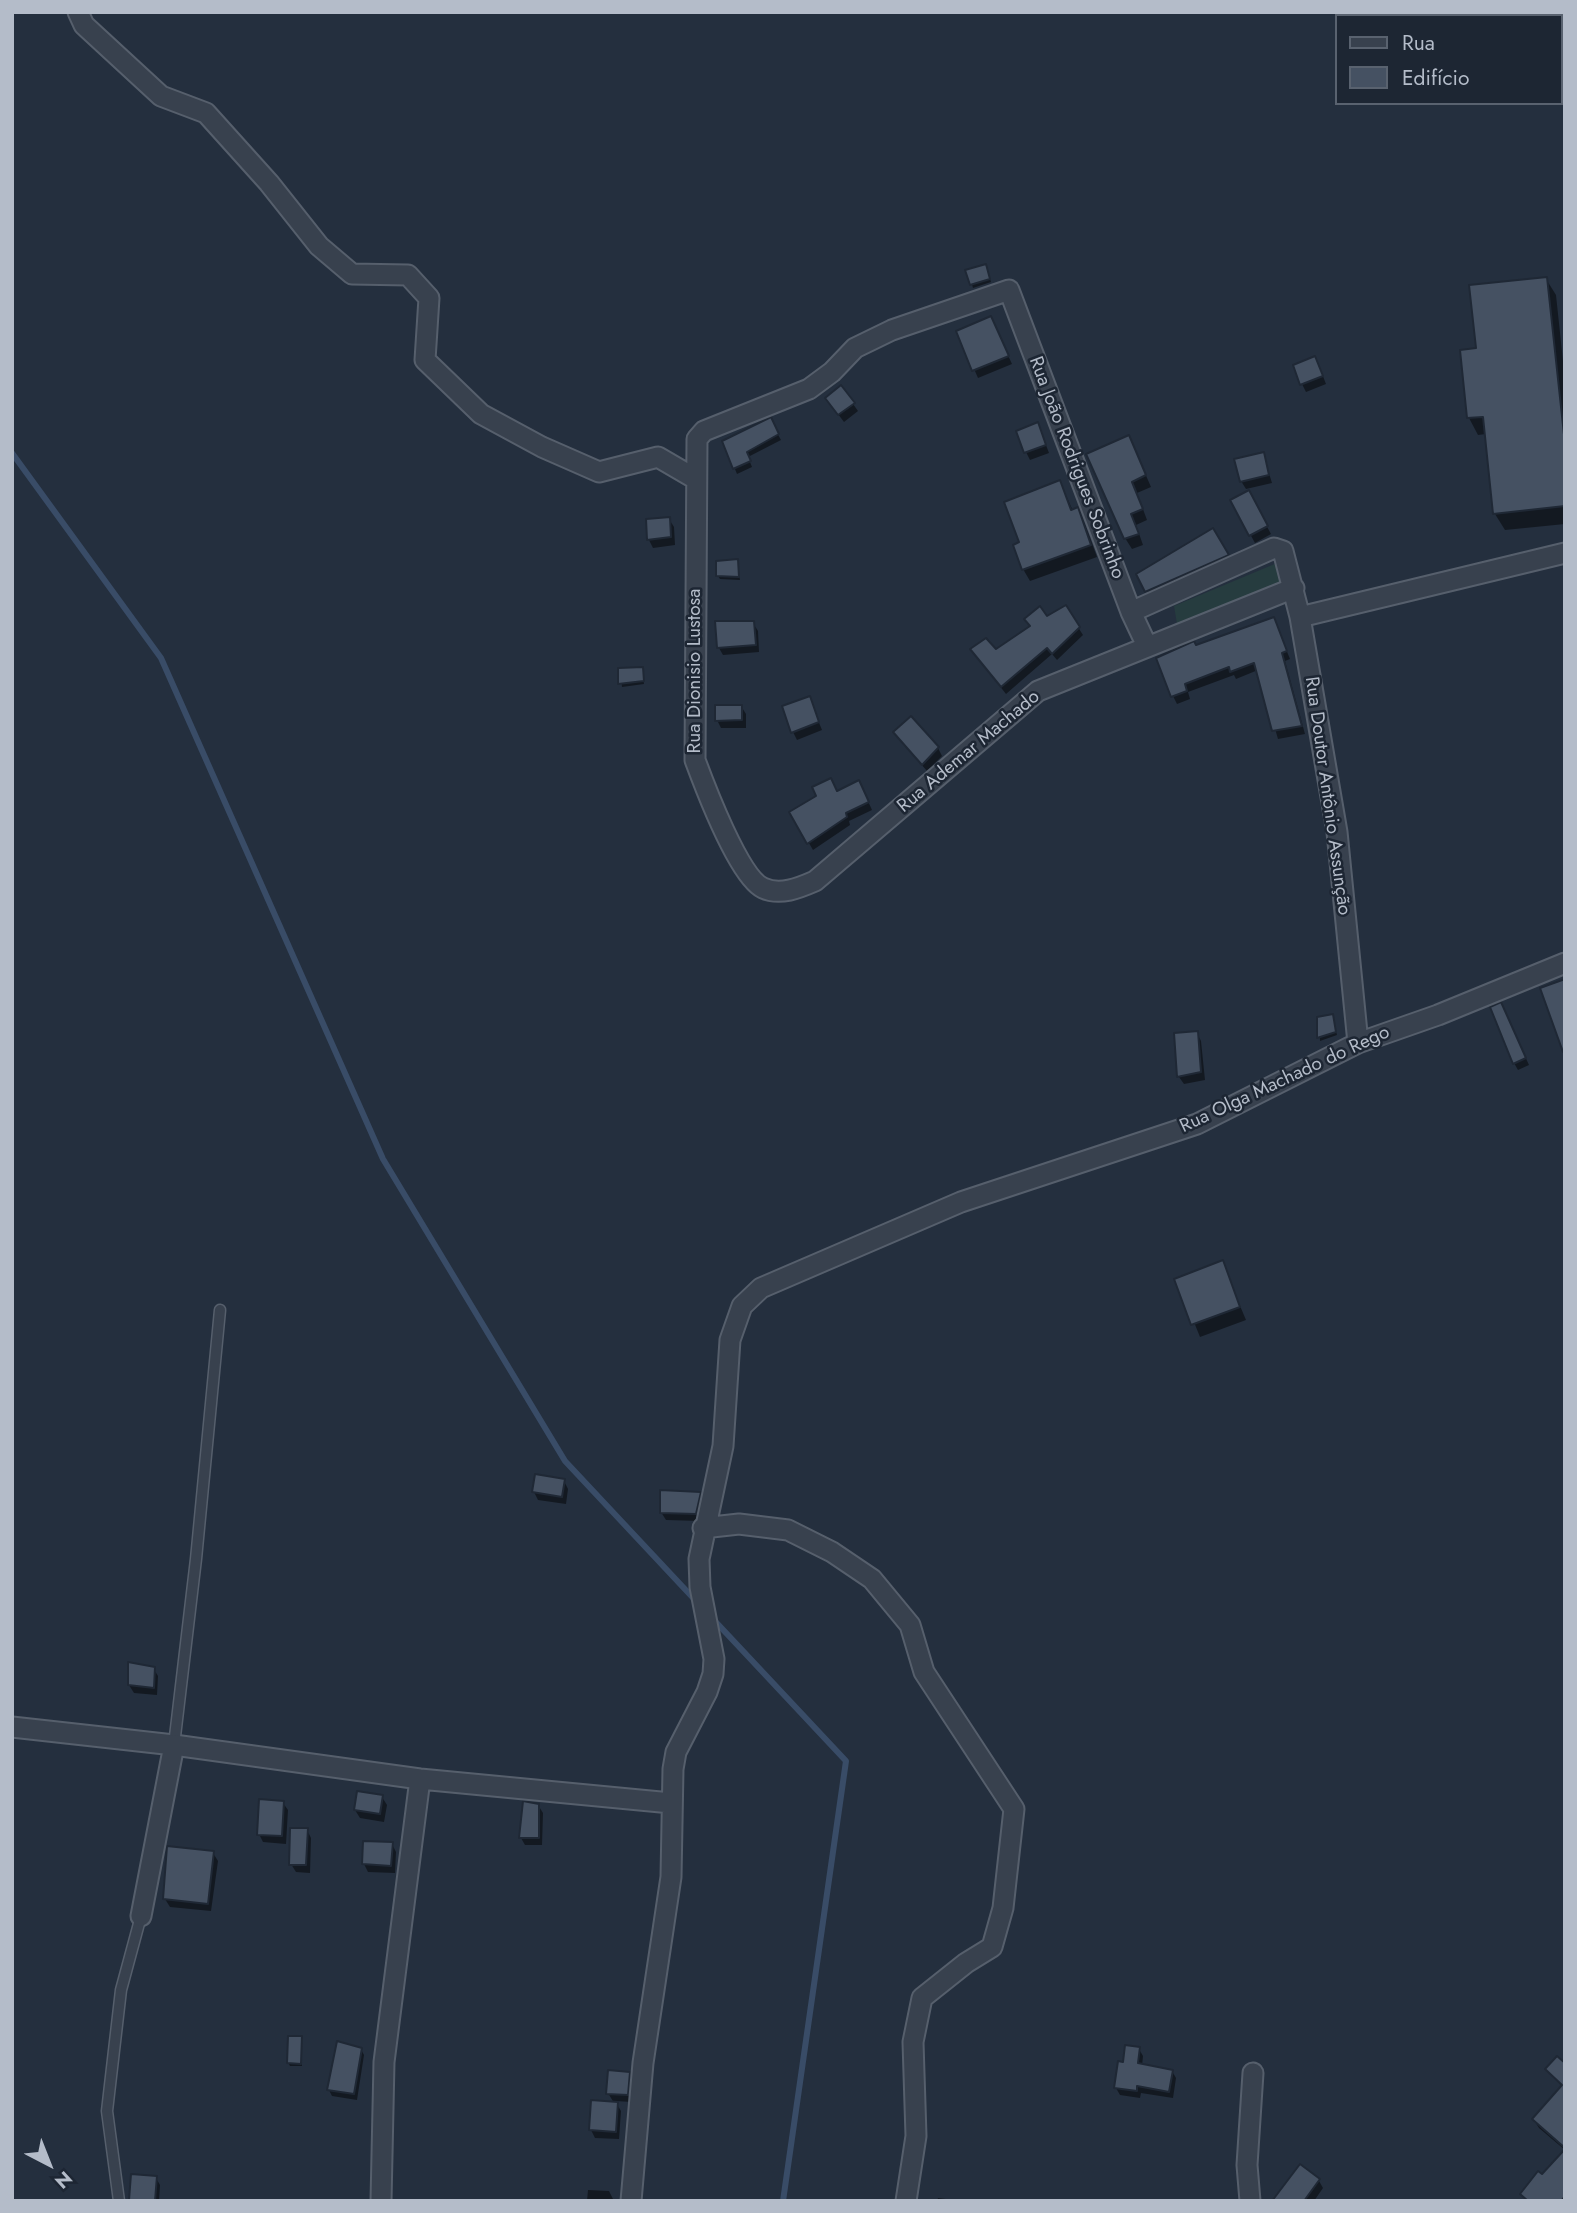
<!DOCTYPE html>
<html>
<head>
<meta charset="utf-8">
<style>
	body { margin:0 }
	#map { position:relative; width:1577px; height:2213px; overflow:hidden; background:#242f3e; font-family:Jost,sans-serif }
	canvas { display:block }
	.frame { position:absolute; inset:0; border:14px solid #b4bcc9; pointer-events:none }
	.legend { position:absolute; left:1335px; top:14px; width:228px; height:91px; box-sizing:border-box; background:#1d2633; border:2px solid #59626f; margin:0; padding:9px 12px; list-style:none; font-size:21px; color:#b4bcc9 }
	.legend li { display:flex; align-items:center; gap:14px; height:35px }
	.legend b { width:35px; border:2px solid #59626f }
	.north { position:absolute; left:14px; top:2129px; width:70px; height:70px; -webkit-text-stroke:5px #1d2633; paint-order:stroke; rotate:138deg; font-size:19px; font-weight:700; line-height:28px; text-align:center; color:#b4bcc9 }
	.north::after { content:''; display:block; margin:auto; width:24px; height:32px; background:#b4bcc9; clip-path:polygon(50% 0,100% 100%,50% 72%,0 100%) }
</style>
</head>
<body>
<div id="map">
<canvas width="1577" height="2213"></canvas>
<div class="frame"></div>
<ul class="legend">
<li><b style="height:9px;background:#38414e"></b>Rua</li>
<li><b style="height:19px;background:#455162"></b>Edifício</li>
</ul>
<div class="north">N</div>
</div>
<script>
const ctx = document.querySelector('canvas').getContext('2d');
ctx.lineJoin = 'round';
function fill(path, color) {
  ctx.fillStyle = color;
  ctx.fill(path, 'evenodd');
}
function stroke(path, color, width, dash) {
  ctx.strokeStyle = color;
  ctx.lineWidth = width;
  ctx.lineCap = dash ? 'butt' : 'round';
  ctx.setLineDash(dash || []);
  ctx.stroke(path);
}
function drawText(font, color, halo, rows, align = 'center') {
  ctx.font = font + ' Jost,sans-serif';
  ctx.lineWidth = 5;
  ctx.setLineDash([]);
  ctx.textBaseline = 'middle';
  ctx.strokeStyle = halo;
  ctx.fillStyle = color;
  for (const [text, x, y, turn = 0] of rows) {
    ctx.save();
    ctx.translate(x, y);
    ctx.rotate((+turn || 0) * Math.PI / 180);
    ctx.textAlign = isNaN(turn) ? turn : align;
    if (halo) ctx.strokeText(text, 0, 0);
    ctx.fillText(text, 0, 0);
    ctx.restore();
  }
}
const green = new Path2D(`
	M1277 563 1284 585 1177 624 1174 606Z`);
const shadow = new Path2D(`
	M987 269 991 282 973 288 968 271Z
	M1546 279 1556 295 1565 380V524L1505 530 1495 514 1486 434 1478 435 1469 418 1478 350Z
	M994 325 1012 364 978 378 958 332Z
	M1319 366 1326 384 1306 392 1302 384Z
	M853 404 858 411 844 422 832 406Z
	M770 420 781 440 748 457 752 467 737 474 724 442 745 435 742 431Z
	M1041 432 1049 453 1030 460 1026 452Z
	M1134 448 1151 487 1137 493 1147 520 1136 525 1143 545 1132 549 1125 538Z
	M1263 454 1272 483 1246 489 1241 481Z
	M1060 482 1073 511 1077 509 1084 522 1097 557 1030 581 1023 569 1021 543Z
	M1248 492 1271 534 1255 543 1232 501Z
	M669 519 674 527 675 545 653 548 649 540 648 521Z
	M1213 531 1232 563 1151 599 1138 575Z
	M737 561 740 580 720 579 718 576Z
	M1065 607 1083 635 1057 660 1052 654 1006 694 977 657 996 651Z
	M753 623 758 631 759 652 723 655 719 648Z
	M1277 627 1290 659 1285 661 1305 734 1278 739 1258 670 1236 679 1234 675 1188 692 1190 699 1177 704 1173 696 1196 647Z
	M642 669 644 684 622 687 620 670Z
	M809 698 822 730 797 740 793 732Z
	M741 706 746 714V728H721L717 720Z
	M900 740 938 748 942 756 927 771Z
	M863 790 872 810 849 821 850 825 813 850 791 812 818 796Z
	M1504 1011 1529 1065 1518 1070 1514 1063Z
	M1332 1016 1337 1035 1320 1041 1319 1019Z
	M1197 1033 1201 1041 1205 1080 1184 1084 1179 1077 1176 1035Z
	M1222 1263 1246 1320 1200 1337 1177 1280Z
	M564 1481 568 1489 566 1504 538 1500 534 1492Z
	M700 1494 704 1501 700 1521 666 1520 661 1512Z
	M153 1668 158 1676 157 1695 134 1693 129 1685Z
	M382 1797 387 1805 384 1822 360 1818 355 1810Z
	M283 1803 288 1810 286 1844 263 1842 259 1834Z
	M538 1805 543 1813 542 1845H525L521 1838Z
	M307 1830 311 1838 310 1873 296 1872 291 1864Z
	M392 1844 396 1852 395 1873 368 1872 364 1864Z
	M168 1848 213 1853 218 1861 211 1911 170 1907 165 1899Z
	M301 2038 302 2066H290L288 2062Z
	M361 2049 364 2055 357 2100 332 2096 329 2090Z
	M1139 2049 1143 2056 1142 2066 1172 2071 1176 2078 1173 2098 1141 2093 1140 2098 1120 2095 1116 2088Z
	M1565 2066V2150L1539 2128 1534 2120 1563 2088 1547 2069Z
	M629 2073 633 2081 632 2102 615 2101 621 2111 619 2139 595 2138 591 2130 614 2103 608 2093Z
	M156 2178 160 2185 159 2201H132Z
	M1319 2181 1323 2188 1314 2201H1275Z
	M588 2190 609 2191 614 2201H587Z
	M938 2198 961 2201H937Z`);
const stream = new Path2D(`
	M12 453 161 658 383 1159 565 1461 696 1601
	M713 1619 846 1761 783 2201`);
const building = new Path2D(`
	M986 264 990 279 970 285 965 270Z
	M1547 277 1565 444V506L1493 514 1483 417 1467 418 1460 350 1476 348 1469 285Z
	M991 316 1009 356 972 371 956 331Z
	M1315 356 1323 376 1300 385 1293 365Z
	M841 385 855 403 838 415 825 398Z
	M771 417 779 434 747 452 751 461 733 469 722 441Z
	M1038 422 1046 445 1024 453 1016 431Z
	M1129 435 1146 475 1132 482 1143 509 1131 514 1139 534 1124 539 1086 454Z
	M1264 452 1269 475 1240 482 1234 459Z
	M1060 480 1071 510 1078 507 1091 545 1022 570 1013 545 1019 542 1004 502Z
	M1249 490 1268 526 1249 536 1230 500Z
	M670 517 671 537 647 540 646 519Z
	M1213 528 1229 555 1145 592 1136 574Z
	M738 559 739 577 716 576V561Z
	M1066 605 1080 627 1052 654 1047 648 1001 687 970 649 986 638 996 649 1030 626 1024 619 1040 606 1047 616Z
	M1274 617 1287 651 1282 653 1302 726 1272 731 1254 663 1230 672 1229 667 1185 684 1187 691 1171 697 1156 658 1194 641 1196 645Z
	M715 621H754L756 645 717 648Z
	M643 667 644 681 618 684V668Z
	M810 696 819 722 791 733 782 706Z
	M715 705H742V720L715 721Z
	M911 716 939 747 922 765 893 732Z
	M831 778 837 791 859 780 869 802 846 813 847 817 807 844 789 812 816 796 812 787Z
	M1565 979V1052H1563L1540 988Z
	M1501 1002 1526 1058 1513 1064 1490 1007Z
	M1333 1014 1336 1032 1317 1038V1017Z
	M1198 1031 1201 1072 1177 1077 1174 1033Z
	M1223 1260 1240 1307 1191 1325 1174 1279Z
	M535 1474 565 1479 562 1497 532 1492Z
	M660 1490 701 1492 696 1514 660 1513Z
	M128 1662 155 1667 154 1688 128 1685Z
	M357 1791 383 1795 380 1814 354 1810Z
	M259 1799 284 1801 282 1836 257 1835Z
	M523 1801 539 1804V1838H519Z
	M290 1828H308L306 1865H289Z
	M363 1841 393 1842 391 1866 362 1864Z
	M167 1846 214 1851 208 1904 163 1899Z
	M288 2036H302L301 2064 287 2063Z
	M337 2041 362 2048 354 2094 327 2090Z
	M1125 2045 1140 2047 1138 2063 1173 2070 1169 2092 1137 2086V2091L1114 2088 1118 2061 1123 2062Z
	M1557 2056 1565 2063V2148L1532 2119 1562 2085 1545 2069Z
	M608 2070 630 2072 628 2095 606 2094Z
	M591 2100 618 2102 616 2132 589 2130Z
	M1565 2149V2196L1561 2201H1528L1520 2194 1538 2171 1542 2174Z
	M1300 2164 1320 2179 1304 2201H1272Z
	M131 2174 157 2176 155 2201 129 2200Z`);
const lane = new Path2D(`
	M174 1745 196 1559 220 1310
	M119 2201 107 2111 121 1990 141 1916`);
const street = new Path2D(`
	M78 12 84 25 161 96 206 113 269 183 319 246 352 274 408 275 429 298 425 360 481 414 542 447 599 472 658 457 694 478
	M1557 12 1558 16
	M1561 35 1565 54
	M1131 612 1274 548 1283 551 1300 617 1337 832 1358 1043
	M1300 617 1565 553
	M1147 646 1131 612 1009 290 892 330 855 348 832 372 809 389 704 431 697 439 695 760C705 787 739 877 763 888 780 896 799 888 815 881L1038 691 1294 588
	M703 1528 739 1524 788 1530 832 1552 872 1579 910 1625 924 1672 1014 1809 1003 1908 992 1947 966 1963 922 1998 913 2042 916 2136 906 2201
	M12 1727 174 1745 420 1779 671 1803
	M141 1916 174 1745
	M381 2201 384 2062 420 1779
	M631 2201 643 2063 671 1877 673 1769 676 1752 707 1692 713 1674 714 1659 700 1587 699 1559 723 1446 730 1340 742 1306 761 1288 961 1202 1197 1124 1358 1043 1438 1015 1565 963
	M1250 2201 1247 2165 1253 2073`);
const streetNames = [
	["Rua João Rodrigues Sobrinho",1076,468,69],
	["Rua Dionisio Lustosa",695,671,-90],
	["Rua Ademar Machado",969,752,-40],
	["Rua Doutor Antônio Assunção",1327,796,82],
	["Rua Olga Machado do Rego",1285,1080,-25]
];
fill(green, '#263c3f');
fill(shadow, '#0007');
stroke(stream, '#394c67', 6);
fill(building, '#455162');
stroke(building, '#1f2835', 2);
stroke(lane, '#565f6c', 13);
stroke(street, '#565f6c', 23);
stroke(lane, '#38414e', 10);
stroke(street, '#38414e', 19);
drawText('19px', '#b4bcc9', '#1d2633', streetNames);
</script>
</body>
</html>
